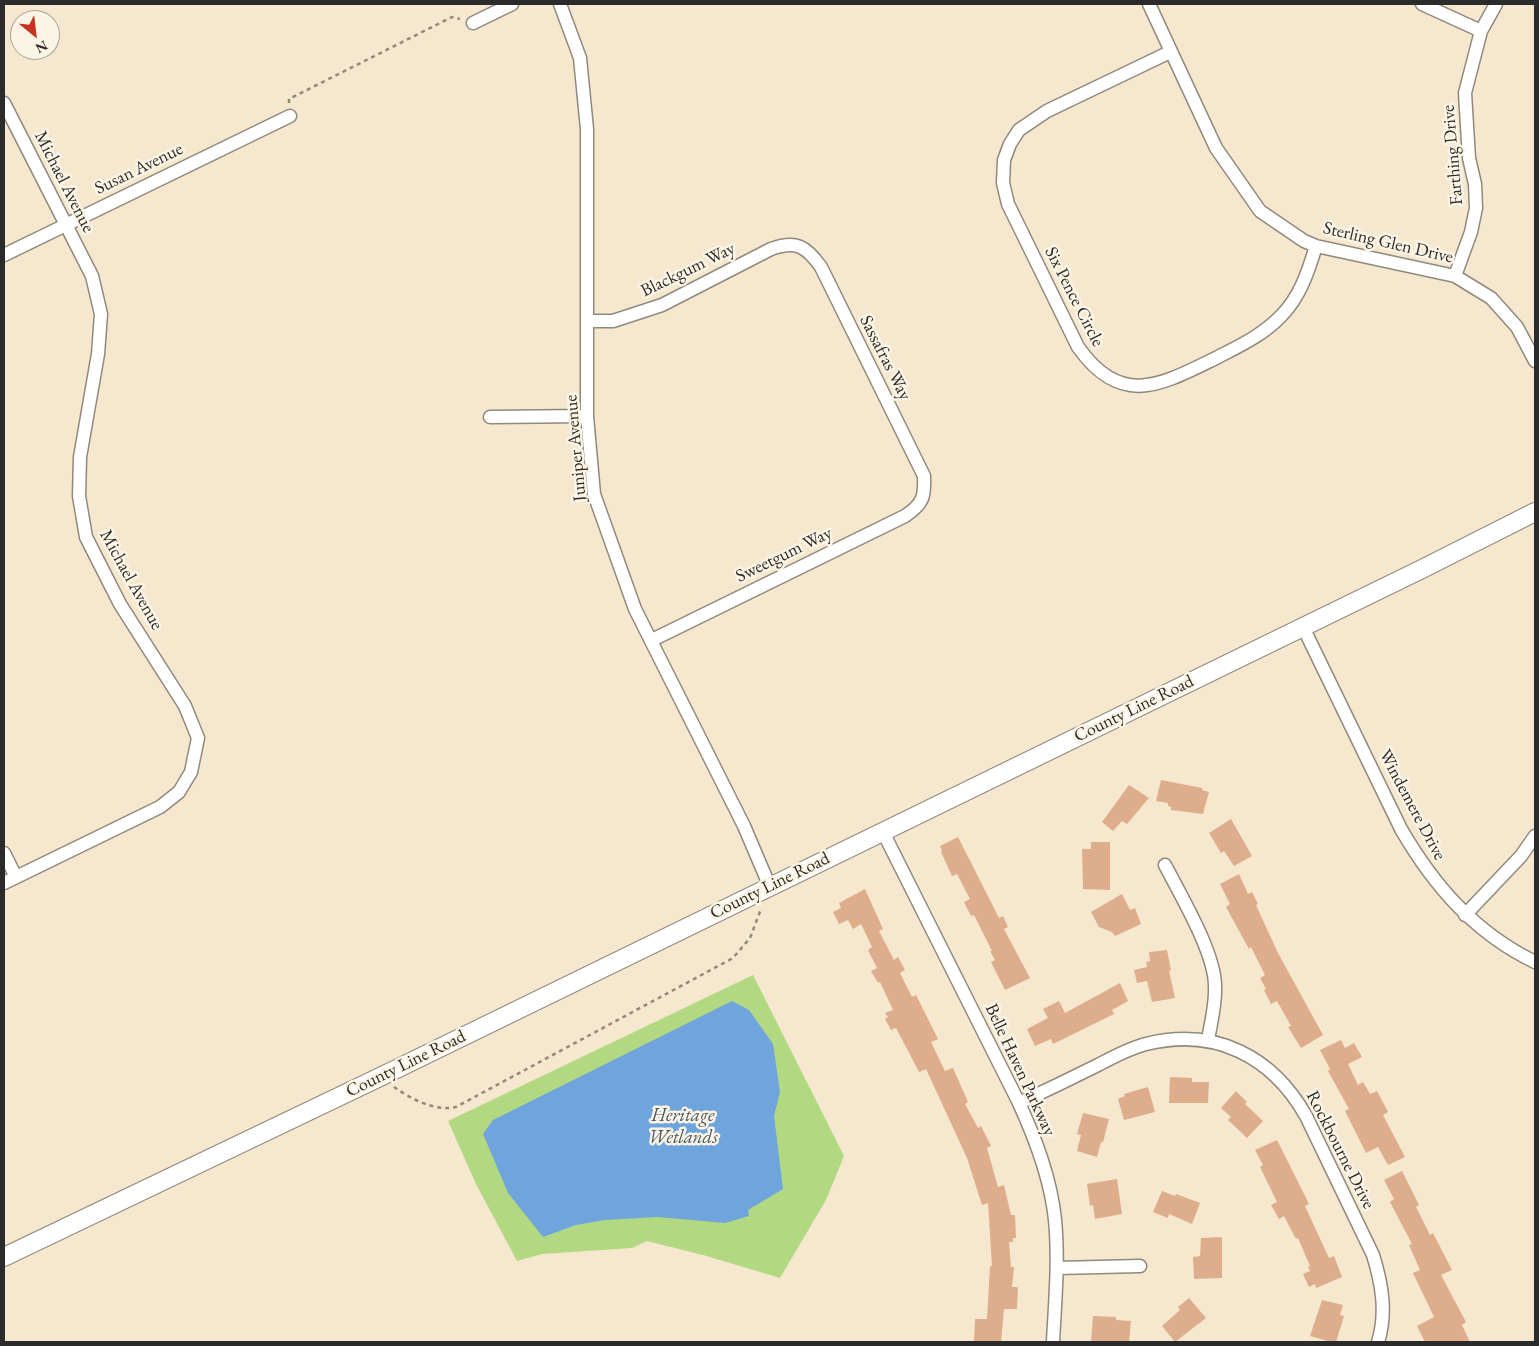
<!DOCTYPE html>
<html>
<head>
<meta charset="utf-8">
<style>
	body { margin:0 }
	#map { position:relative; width:1539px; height:1346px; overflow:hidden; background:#f5e8cf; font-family:"EB Garamond",serif }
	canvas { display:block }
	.frame { position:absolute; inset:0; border:5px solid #2b2b2b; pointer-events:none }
	.north { position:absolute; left:10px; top:10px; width:50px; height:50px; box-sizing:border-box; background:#fcf5e5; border:1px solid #a8a49b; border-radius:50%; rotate:151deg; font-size:14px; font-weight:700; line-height:20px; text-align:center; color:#2b2b2b }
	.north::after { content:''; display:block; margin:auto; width:18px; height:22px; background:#c8321e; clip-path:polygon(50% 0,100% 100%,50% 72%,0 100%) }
</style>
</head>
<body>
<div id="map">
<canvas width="1539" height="1346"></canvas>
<div class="frame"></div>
<div class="north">N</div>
</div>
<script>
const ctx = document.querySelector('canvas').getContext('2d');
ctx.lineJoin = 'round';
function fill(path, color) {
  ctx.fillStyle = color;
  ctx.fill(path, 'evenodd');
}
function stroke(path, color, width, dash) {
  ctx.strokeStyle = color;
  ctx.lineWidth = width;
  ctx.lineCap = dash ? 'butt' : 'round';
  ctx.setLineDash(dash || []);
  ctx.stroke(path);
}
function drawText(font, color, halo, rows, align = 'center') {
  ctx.font = font + ' "EB Garamond",serif';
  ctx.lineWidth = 5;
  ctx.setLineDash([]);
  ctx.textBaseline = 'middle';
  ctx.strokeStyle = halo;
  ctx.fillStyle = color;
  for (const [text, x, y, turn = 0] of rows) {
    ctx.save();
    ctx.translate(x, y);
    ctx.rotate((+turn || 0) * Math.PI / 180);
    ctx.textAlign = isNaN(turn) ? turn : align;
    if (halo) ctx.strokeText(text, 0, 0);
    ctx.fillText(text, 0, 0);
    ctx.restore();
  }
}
const green = new Path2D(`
	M753 975 844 1156 826 1200 780 1278 703 1255 647 1241 632 1248 542 1254 517 1261 476 1184 448 1121Z`);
const water = new Path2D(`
	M732 1001 749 1010 773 1044 780 1092 774 1116 783 1189 748 1210 749 1216 725 1223 658 1217 605 1220 576 1225 543 1237 508 1193 483 1134 493 1120Z`);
const building = new Path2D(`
	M1161 780 1202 788V790L1209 792 1203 814 1171 810V807L1168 806V803L1156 801Z
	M1129 785 1149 798 1127 824 1122 821 1113 831 1102 822Z
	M1231 819 1252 856 1234 866 1224 851 1221 853 1209 833Z
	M958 837 999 918 1003 916 1008 927 1004 929 1030 978 1005 990 991 962 995 960 990 951H992L974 915 971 916 964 902 970 899 957 874 952 876 941 852 942 851 940 846Z
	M1091 842H1110V890L1083 889 1082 849H1091Z
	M1239 874 1248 894 1252 892 1258 904 1256 905 1278 953 1323 1035 1301 1048 1288 1027 1291 1026 1277 1001 1271 1004 1264 990 1266 989 1260 978 1265 975 1251 947 1249 949 1226 907 1230 904 1220 884Z
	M865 889 883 929 879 931 894 960 898 957 905 970 900 973 912 997 916 995 938 1039 931 1042 945 1071 953 1068 968 1102 965 1104 978 1128 981 1126 991 1146 987 1148 998 1187 1004 1185 1011 1215H1015L1016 1238H1013V1242H1009L1011 1267H1014L1012 1287H1018L1017 1309H1004L1001 1342H974L975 1319H987L990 1266H992L988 1203 982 1205 967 1158 926 1069 919 1072 896 1028 891 1030 885 1019 888 1017 885 1013 893 1010 880 982 878 983 871 971 877 968 868 950 872 947 861 924 853 929 848 920 839 924 833 912 841 908 839 903Z
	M1122 894 1130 910 1135 908 1141 924 1115 936 1112 932 1099 927 1091 912Z
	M1167 950 1171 970 1169 971 1175 998 1152 1002 1147 981 1137 983 1134 970 1147 967 1146 962 1150 961 1149 952Z
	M1120 983 1128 1001 1112 1010 1114 1014 1053 1044 1051 1039 1035 1046 1027 1029 1048 1018 1043 1009 1059 1001 1065 1013Z
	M1341 1040 1345 1048 1354 1043 1362 1057 1348 1064 1358 1085 1363 1082 1370 1094 1377 1091 1388 1112 1383 1115 1405 1157 1388 1165 1378 1147 1366 1153 1345 1111 1349 1109 1328 1071 1330 1069 1320 1050Z
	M1170 1077 1192 1078V1082H1209L1208 1103H1169Z
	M1148 1087 1155 1112 1124 1120 1118 1099 1125 1096 1124 1094Z
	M1236 1091 1247 1102 1245 1104 1263 1121 1247 1138 1228 1120 1231 1117 1221 1108Z
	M1083 1113 1109 1119 1103 1142H1101L1097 1157 1077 1151 1081 1135 1077 1134Z
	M1277 1140 1309 1204 1305 1206 1329 1258 1334 1256 1342 1277 1316 1288 1315 1284 1309 1287 1303 1274 1310 1271 1308 1267 1310 1266 1298 1238 1296 1239 1284 1216 1279 1219 1271 1205 1277 1202 1260 1167 1263 1165 1255 1150Z
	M1402 1171 1419 1205 1416 1207 1430 1235 1433 1233 1452 1270 1441 1275 1466 1322 1462 1325 1470 1342H1425L1417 1326 1434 1317 1413 1273 1420 1270 1409 1245 1412 1244 1390 1202 1394 1199 1384 1180Z
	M1117 1179 1122 1214 1095 1219 1093 1205 1090 1206 1087 1184Z
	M1162 1191 1175 1196 1176 1194 1200 1203 1192 1224 1169 1214 1168 1218 1153 1212Z
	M1222 1237V1278L1194 1279 1193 1257 1200 1256 1201 1238Z
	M1189 1298 1206 1318 1175 1342 1162 1326 1180 1310 1178 1307Z
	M1322 1300 1343 1305 1340 1315 1344 1316 1336 1342H1331L1310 1336Z
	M1093 1316 1116 1317V1320L1131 1321 1129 1342H1091Z`);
const path = new Path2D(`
	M289 103V99L452 17 460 19
	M394 1087C411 1099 436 1112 456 1107L733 958 750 938 761 909`);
const minor = new Path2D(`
	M560 4 580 58 587 129V416L594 494 635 609 744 826 770 887
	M1149 4 1216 148 1260 211 1304 241 1316 246 1455 276 1491 298 1517 327 1535 361
	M1422 4 1481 31
	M473 23 512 4
	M1170 52 1047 111 1019 130 1010 144 1004 160 1003 183 1008 204 1078 347C1121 407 1159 386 1214 359 1237 347 1262 336 1281 316 1300 297 1308 272 1316 246
	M4 103 92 276 101 314 98 354 80 457 79 496 86 537 120 604 185 706 198 738 191 772 179 792 160 807 4 883
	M4 255 290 116
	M1455 276 1471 232 1476 208 1475 184 1469 158 1465 93 1481 31 1496 4
	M588 321H613L662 305 771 249C796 240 806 246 821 267L924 476C925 497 923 504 905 516L652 640
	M490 417 587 416
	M1303 627 1401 829C1434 886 1475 933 1535 962
	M883 832 1019 1103C1036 1140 1051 1179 1055 1220 1059 1261 1055 1302 1053 1342
	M4 853 16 877
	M1165 865C1181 896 1215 953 1215 986 1216 1004 1211 1022 1208 1040
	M1465 915 1521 856 1535 836
	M1019 1103C1045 1091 1072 1078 1098 1065 1113 1057 1130 1048 1146 1044 1215 1027 1272 1056 1306 1116L1373 1255C1382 1284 1387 1313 1378 1342
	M1057 1268 1140 1266`);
const secondary = new Path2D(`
	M4 1257 380 1077 1422 569 1535 512`);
const streetNames = [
	["Farthing Drive",1453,155,-95],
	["Susan Avenue",139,169,-26],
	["Michael Avenue",64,182,63],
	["Sterling Glen Drive",1388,243,13],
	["Blackgum Way",688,270,-26],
	["Six Pence Circle",1074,297,63],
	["Sassafras Way",885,358,63],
	["Juniper Avenue",576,448,-95],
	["Sweetgum Way",784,555,-26],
	["Michael Avenue",131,580,61],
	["County Line Road",1134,709,-26],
	["Windemere Drive",1412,805,62],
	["County Line Road",770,886,-26],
	["County Line Road",406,1064,-26],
	["Belle Haven Parkway",1020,1070,65],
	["Rockbourne Drive",1340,1150,63]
];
const waterNames = [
	["Heritage",683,1116],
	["Wetlands",683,1138]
];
fill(green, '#b2d982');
fill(water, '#6fa5dc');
fill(building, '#dead8c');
stroke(minor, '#908a7d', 15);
stroke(secondary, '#908a7d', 20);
stroke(path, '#908a7d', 2.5, [4, 4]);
stroke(minor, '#fff', 12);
stroke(secondary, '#fff', 18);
drawText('18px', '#2b2b2b', '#fcf5e5', streetNames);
drawText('italic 19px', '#435669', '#fcf5e5', waterNames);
</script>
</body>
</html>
